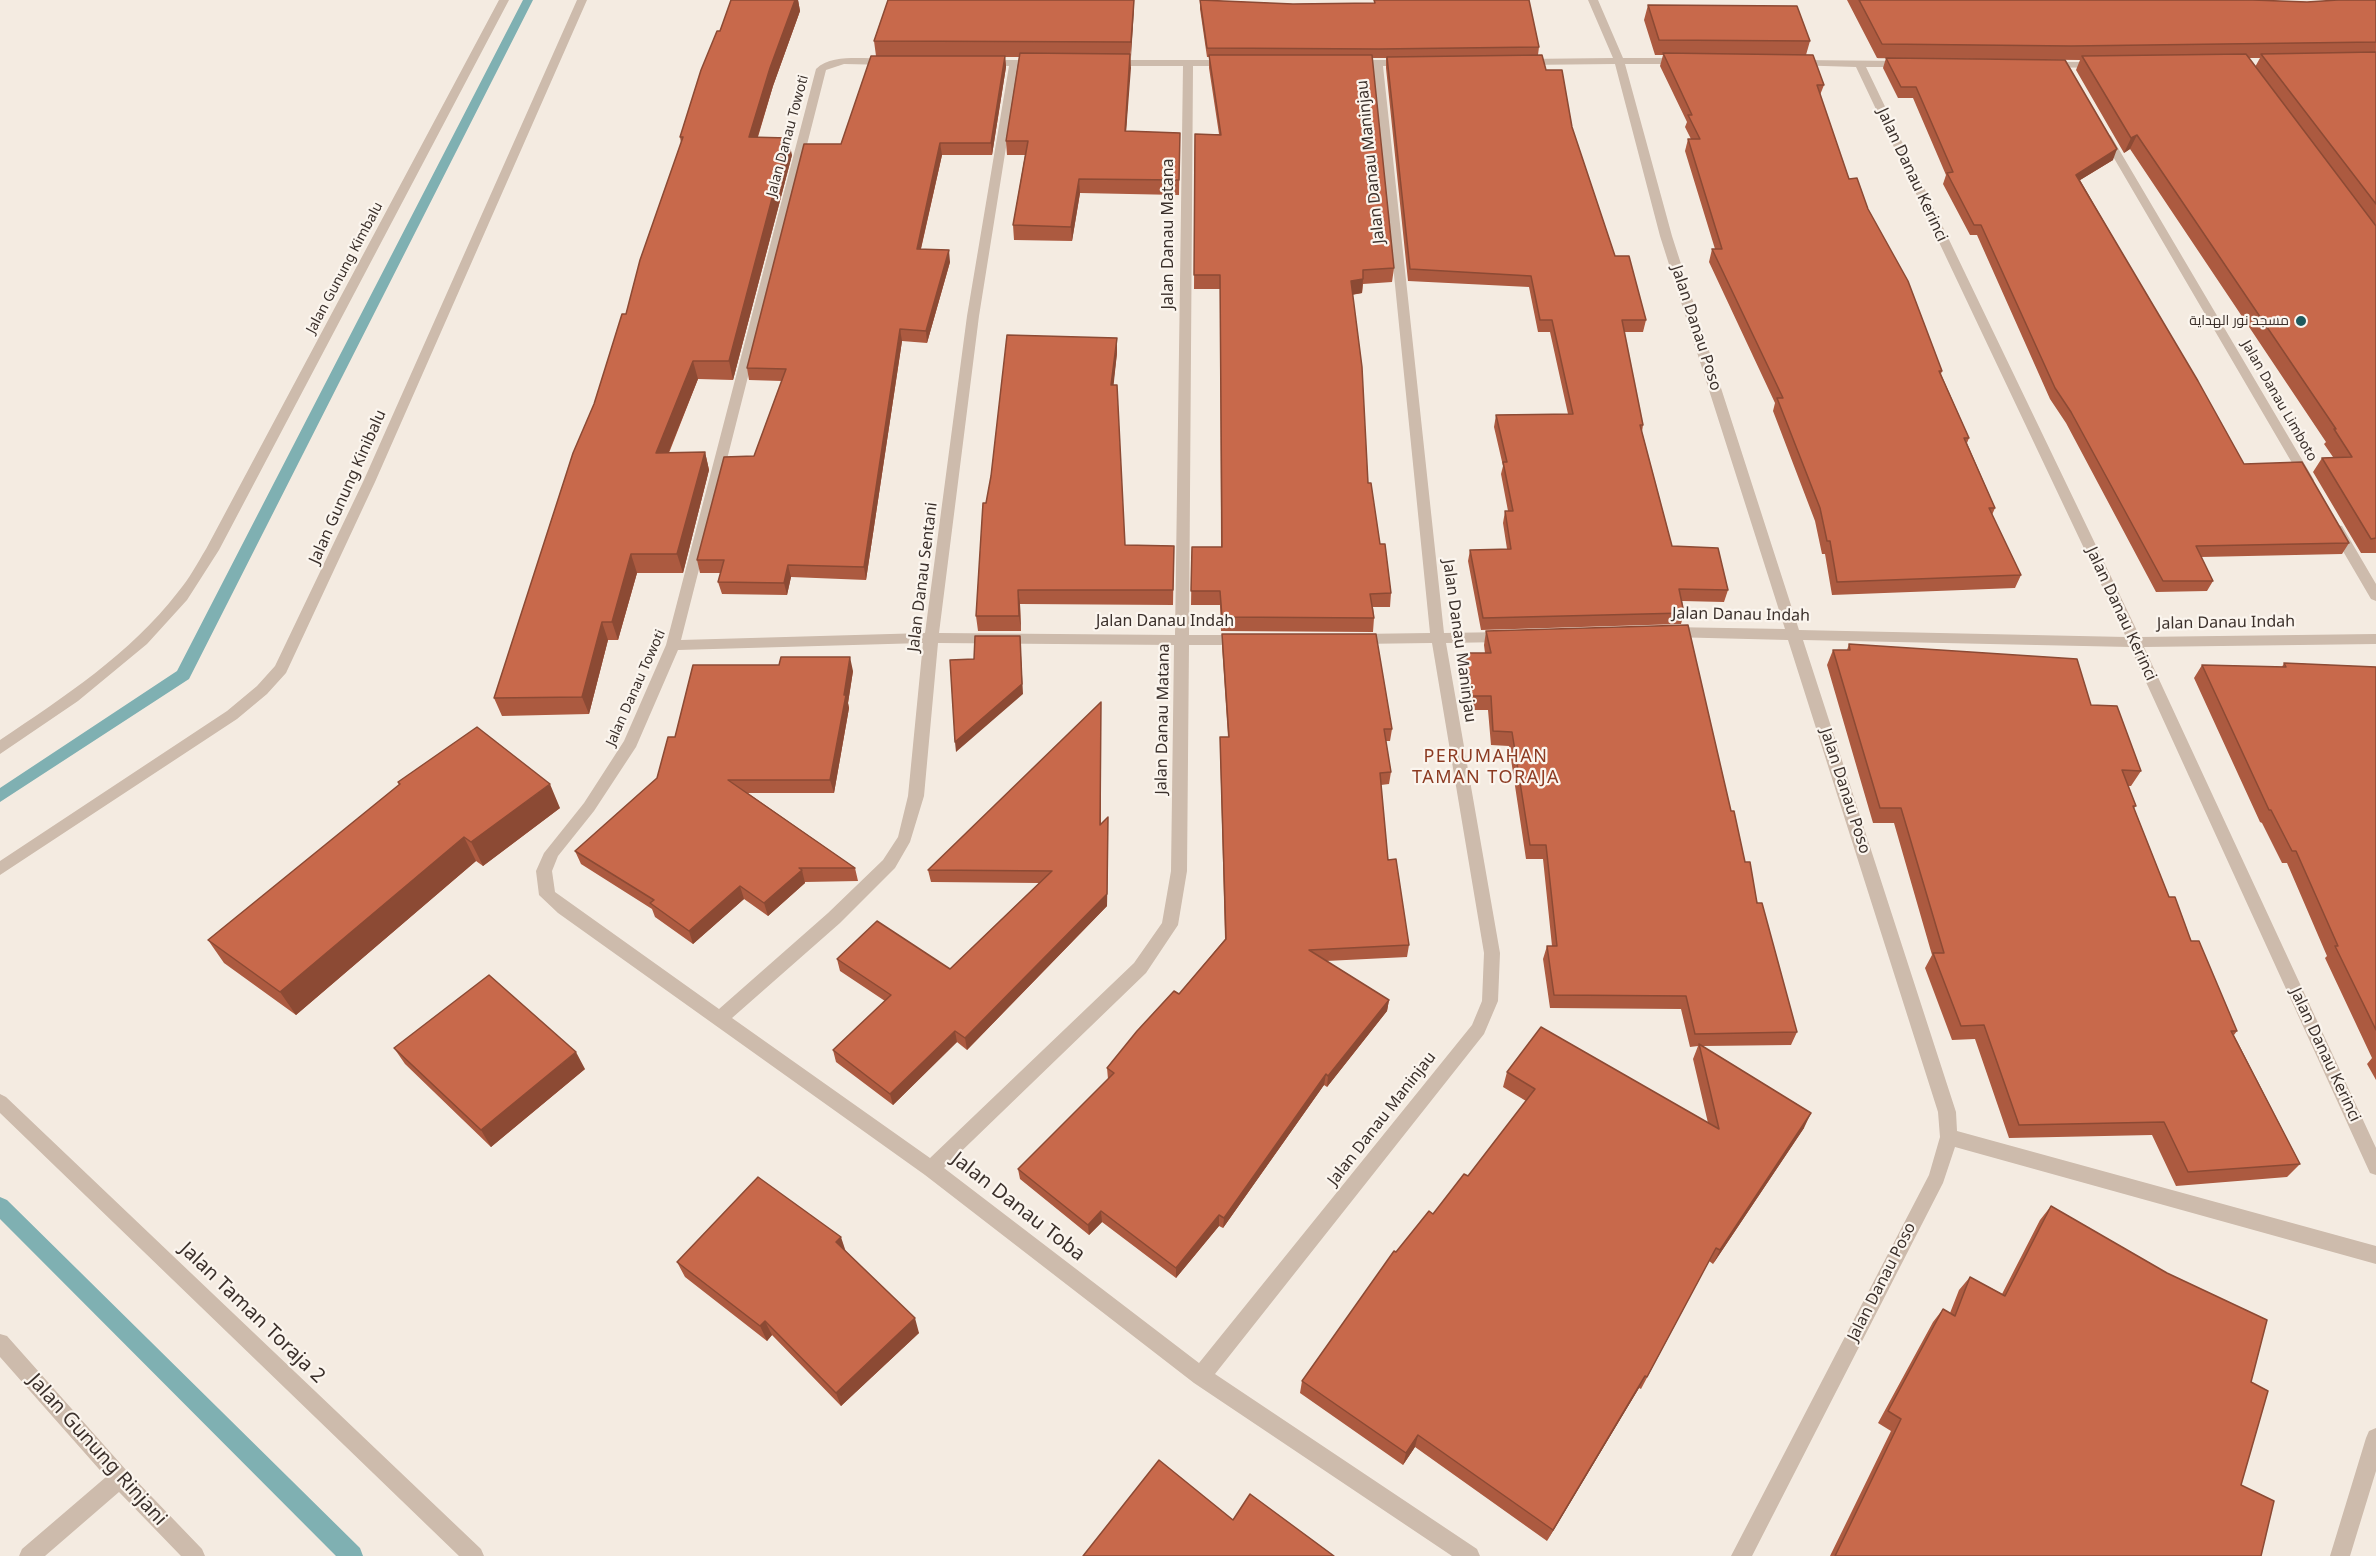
<!DOCTYPE html>
<html>
<head>
<meta charset="utf-8">
<style>
	body { margin:0 }
	canvas { display:block; background:#f4ebe1 }
</style>
</head>
<body>
<canvas width="2376" height="1556"></canvas>
<script>
const ctx = document.querySelector('canvas').getContext('2d');
ctx.lineJoin = 'round';
function fill(path, color) {
  ctx.fillStyle = color;
  ctx.fill(path, 'evenodd');
}
function stroke(path, color, width, dash) {
  ctx.strokeStyle = color;
  ctx.lineWidth = width;
  ctx.lineCap = dash ? 'butt' : 'round';
  ctx.setLineDash(dash || []);
  ctx.stroke(path);
}
function drawText(font, color, halo, rows, align = 'center') {
  ctx.font = font + ' "Noto Sans",Cairo,sans-serif';
  ctx.lineWidth = 4.5;
  ctx.setLineDash([]);
  ctx.textBaseline = 'middle';
  ctx.strokeStyle = halo;
  ctx.fillStyle = color;
  for (const [text, x, y, turn = 0] of rows) {
    ctx.save();
    ctx.translate(x, y);
    ctx.rotate((+turn || 0) * Math.PI / 180);
    ctx.textAlign = isNaN(turn) ? turn : align;
    if (halo) ctx.strokeText(text, 0, 0);
    ctx.fillText(text, 0, 0);
    ctx.restore();
  }
}
const stream = new Path2D(`
	M523 0H533L189 679 0 802V788L177 671Z
	M0 1197 7 1200 360 1548 363 1556H336L0 1219Z`);
const minor = new Path2D(`
	M499 0H509L219 550 187 600 147 644 78 701 0 754V740C64 697 130 654 178 592 189 579 197 564 206 549Z
	M577 0H587L375 482 286 673 267 694 237 719 0 875V861L227 711 257 686 275 666 363 482Z
	M1588 0H1598L1623 58H1682L1687 61 1682 64H1625L1672 236 1799 630 2126 637 1856 67 1792 65V61L1796 60 1904 61 1909 64 1904 67H1866L2140 637 2376 634V644L2144 647 2376 1148V1175L2370 1173 2130 647 1803 640 1956 1112 1957 1131 2376 1246V1264L1955 1147 1943 1183 1752 1556H1731L1929 1175 1940 1137 1938 1112 1788 640 1669 637 1662 632 1669 627 1785 629 1660 236 1615 64 1523 65 1518 62 1523 59 1613 58Z
	M864 58 890 59 895 62 890 65 844 64 826 70 681 640 925 633 967 316 1009 66 982 65 981 63 986 60H1037L1042 63 1037 66H1019L979 316 939 633 1175 635 1183 66H1112L1107 63 1112 60H1229L1234 63 1229 66H1193L1189 635H1243L1250 640 1243 645H1189L1187 871 1178 925 1146 973 944 1168 1199 1363 1472 1025 1482 1001 1484 953 1432 643 1357 644 1350 639 1357 634 1430 633 1373 66H1352L1347 63 1352 60H1406L1411 63 1406 66H1383L1444 633 1504 632 1511 637 1504 642 1446 643 1500 953 1498 1001 1484 1034 1215 1374 1477 1549 1480 1556H1452L1194 1383 925 1175 558 913 539 895 536 871 544 853 584 803 624 741 666 645 816 69C828 57 848 58 864 58ZM923 643 908 796 898 837 883 860 828 913 719 1009 555 892 552 871 558 856 594 811 636 747 678 650ZM938 643 1174 645 1171 871 1162 923 1134 963 930 1158 732 1018 840 923 895 868 910 842 924 796Z
	M2048 62H2096L2101 65 2096 68 2044 67 2043 65Z
	M2106 133 2111 136 2314 480 2313 483H2303L2302 480 2101 136Z
	M2337 525 2342 526 2376 584V601L2371 599 2330 529Z
	M0 1094 6 1097 481 1549 484 1556H459L0 1113Z
	M0 1334 7 1336 127 1471 202 1549 205 1556H181L119 1492 45 1556H19L22 1549 106 1477 0 1357Z
	M2376 1428V1471L2350 1556H2330L2366 1438 2369 1431Z`);
const wall = new Path2D(`
	M795 0H798L800 11 773 86 758 137 792 155 733 380 698 379 669 453 705 452 709 470 683 573H637L618 640H608L589 714 502 716 494 698 594 404 626 314 681 143 680 137 720 31Z
	M888 0H1134L1126 131 1180 133 1179 195 1080 193 1072 241 1014 240 1013 225 1025 155H1007L1006 141 1019 57H1005L1006 67 992 155H942L921 249 950 262 927 343 902 341 866 580 791 577 787 595 722 594 718 582 721 573H700L697 560 754 456 782 381 749 380 747 368 841 144 876 56 874 41Z
	M1200 0 1293 4 1374 3V0L1539 47 1538 55 1572 127 1615 256 1646 320 1643 332H1624L1643 425 1642 432 1672 546 1728 590 1724 602 1682 601 1684 613 1681 624 1481 630 1468 561 1470 550 1507 549 1503 523 1505 511H1508L1501 474 1503 466 1494 427 1496 415 1568 414 1550 332H1538L1529 287 1408 281 1386 68V58H1372L1394 268 1392 282 1363 284 1362 293 1352 295 1368 483 1380 544 1391 593 1390 607H1373L1374 618 1373 632 1221 631 1220 605H1191L1192 547H1221L1220 289H1194L1195 134H1219L1209 68V57H1207L1200 9Z
	M1847 0H2253L2307 2 2376 0V553H2361L2313 472 2322 458 2333 457 2324 444 2326 442 2130 149 2124 153 2076 70 2080 60 1877 58ZM2248 58H2260L2255 67Z
	M1648 5 1810 41 1806 55 1824 85 1820 95 1849 179 1868 209 1942 371 1941 374 1969 438 1967 443 1995 508 1992 515 2021 575 2015 588 1832 595 1825 554H1822L1815 521 1773 411 1775 403 1709 262 1712 249H1715L1685 151 1688 139H1691L1685 127 1687 122 1660 66 1663 55H1655L1644 20Z
	M1886 58 2113 160 2080 180 2244 464 2349 543 2342 554 2201 557 2213 581 2207 591 2156 592 2066 423 2050 399 1977 235H1970L1943 184 1946 175 1913 98H1898L1883 68Z
	M1117 353 1113 385 1125 545 1174 546 1173 605 1020 604 1021 631H978L976 616 986 503Z
	M1486 631 1731 811 1745 862 1797 1032 1791 1045 1703 1046 1804 1128 1713 1264 1709 1261 1641 1389 1639 1388 1547 1541 1415 1447 1403 1465 1300 1393 1302 1381 1396 1252 1433 1214 1468 1176 1526 1101 1503 1087 1507 1072 1708 1123 1693 1059 1698 1046 1690 1047 1681 1009 1550 1008 1543 959 1547 946H1552L1543 859H1526L1509 746 1491 745 1488 710H1469L1464 667 1466 653H1485L1484 645Z
	M1222 634 1392 729 1390 741H1386L1391 772 1389 784 1381 785 1388 860 1409 945 1407 957 1326 961 1389 1000 1387 1011 1327 1087 1324 1085 1223 1228 1219 1226 1176 1278 1102 1222 1089 1235 1020 1179 1018 1169 1108 1079 1107 1068 1179 994 1225 939 1220 749V737H1228L1222 646Z
	M1849 644 2091 705 2141 771 2131 786H2128L2136 806 2134 808 2169 897 2237 1031 2234 1035 2300 1164 2287 1177 2176 1186 2152 1135 2009 1138 1975 1039 1952 1040 1925 968 1932 955 1894 823H1873L1827 665 1833 650H1847Z
	M2284 663 2376 667V1080L2367 1064 2372 1058 2325 958 2327 956 2287 863H2282L2262 823 2260 822 2194 678 2202 665 2282 667Z
	M853 671 848 703 849 708 834 793H748L855 868 858 881 805 882V883L768 916 744 899 693 944 655 917 652 909 581 864 575 851 657 778 675 737Z
	M1101 715V824L1108 830 1107 906 967 1050 957 1042 893 1105 836 1062 833 1050 885 1001 840 971 837 959 950 969 1039 883 931 882 928 870Z
	M398 782 560 808 483 866 476 861 296 1015 224 963 208 940 399 785Z
	M394 1048 585 1069 491 1147 405 1064Z
	M2051 1206 2251 1382 2241 1485 2261 1556H1830L1891 1431 1878 1423 1933 1322 1943 1309 1950 1313 1959 1290 1970 1277 2002 1294 2040 1220Z
	M846 1251 919 1333 841 1406 772 1335 767 1341 685 1277 677 1262Z`);
const shadedWall = new Path2D(`
	M795 0H798L800 11 773 86 752 155 749 137 770 68Z
	M1134 0V9L1131 57V42Z
	M1130 54 1131 68 1125 146V131Z
	M1005 56 1006 67 992 155 991 143Z
	M2137 135 2130 149 2124 153 2131 138Z
	M788 138 792 155 733 380 729 361Z
	M940 143 942 155 918 261 917 249Z
	M2117 149 2113 160 2072 185 2076 175Z
	M1079 179 1080 193 1072 241 1071 227Z
	M949 250 950 262 927 343 926 331Z
	M1363 279 1362 293 1349 295 1351 281Z
	M900 329 902 341 866 580 864 567Z
	M1117 338V353L1112 400 1111 385Z
	M693 361 698 379 661 471 656 453Z
	M705 452 709 470 683 573 677 554Z
	M631 554 637 573 618 640 612 622Z
	M788 565 791 577 787 595 784 583Z
	M1018 590 1020 604 1021 631 1019 616Z
	M602 622 608 640 589 714 582 697Z
	M1020 636 1023 694 956 752 955 742Z
	M850 657 853 671 848 703 849 708 834 793 830 780Z
	M550 784 560 808 483 866 471 842Z
	M1108 817 1107 906 967 1050 965 1038Z
	M464 837 476 861 296 1015 280 992Z
	M802 870 805 883 768 916 764 903Z
	M740 886 744 899 693 944 689 931Z
	M1389 1000 1387 1011 1327 1087 1328 1076Z
	M955 1031 957 1042 893 1105 890 1094Z
	M576 1052 585 1069 491 1147 481 1130Z
	M1326 1074 1324 1085 1223 1228 1224 1218Z
	M1811 1113 1804 1128 1713 1264 1720 1250Z
	M1101 1211 1102 1222 1089 1235 1088 1225Z
	M1219 1215V1226L1176 1278V1268Z
	M841 1237 846 1252 836 1242Z
	M915 1318 919 1333 841 1406 836 1393Z
	M765 1321 772 1335 767 1341 760 1326Z
	M1645 1376 1639 1388 1547 1541 1553 1530Z
	M1418 1435 1415 1447 1403 1465 1406 1453Z`);
const building = new Path2D(`
	M731 0H795L770 68 749 137 788 138 729 361H693L656 453 705 452 677 554H631L612 622H602L582 697 494 698 573 453 594 404 622 314H626L640 260 683 137H680L701 70 717 31H720Z
	M888 0H1134L1131 42 874 41Z
	M1200 0 1293 4 1375 3 1374 0H1529L1539 47 1379 49 1207 48Z
	M1859 0H2253L2307 2 2338 0H2376V42L2071 46 1882 44Z
	M1648 5 1797 6 1810 41 1659 40Z
	M2376 52V204L2261 54Z
	M1020 53 1130 54 1125 131 1180 133 1179 180 1079 179 1071 227 1013 225 1028 141H1006Z
	M1663 53 1813 55 1824 85H1817L1849 179 1857 178 1868 209 1908 281 1942 371H1939L1969 438H1964L1995 508H1989L2021 575 1837 582 1830 541H1827L1820 508 1777 398H1783L1712 249H1722L1688 139H1700L1688 115H1692Z
	M2246 54 2376 226V538L2371 539 2322 458 2352 457 2334 429H2336L2137 135 2131 138 2082 56Z
	M1209 55H1372L1394 268 1363 270V279L1351 281 1362 367 1368 483H1371L1380 544H1385L1391 593 1370 594 1374 618 1222 617 1220 591H1191L1192 547H1222L1220 275H1194L1195 134 1221 135Z
	M1542 55 1546 70H1562L1572 127 1615 256H1629L1646 320H1622L1643 425H1640L1672 546 1718 548 1728 590 1679 589 1684 613 1483 618 1470 550 1511 549 1505 511H1513L1503 462H1507L1496 415 1573 414 1552 320H1540L1531 276 1410 269 1387 57Z
	M871 56H1005L991 143H940L917 249 949 250 926 331 900 329 864 567 788 565 784 583 718 582 724 560H697L724 457 754 456 786 369 747 368 804 144H841Z
	M1886 58 2065 60 2117 149 2076 175 2198 381 2244 464 2302 462 2349 543 2196 546 2213 581H2163L2071 412 2055 388 1981 225H1974L1947 173 1953 172 1916 87H1901Z
	M1007 335 1117 338 1111 385H1117L1125 545 1174 546 1173 590H1018L1019 616H976L983 503H986L991 476Z
	M1688 625 1731 811H1734L1745 862H1750L1757 903H1762L1797 1032 1695 1034 1686 996 1554 995 1547 946H1557L1546 845H1530L1512 732 1493 731 1491 696H1472L1466 653H1491L1486 631Z
	M1222 634H1376L1392 729H1384L1391 772 1380 773 1388 860 1396 859 1409 945 1309 950 1389 1000 1328 1076 1326 1074 1224 1218 1219 1215 1176 1268 1101 1211 1088 1225 1018 1169 1114 1073 1107 1068 1137 1031 1174 991 1179 994 1226 939 1220 737H1229Z
	M975 636H1020L1022 684 955 742 950 660 974 659Z
	M1849 644 2077 659 2091 705 2117 706 2141 771 2122 770 2136 806H2133L2169 897H2175L2191 941H2199L2237 1031H2231L2300 1164 2188 1172 2164 1122 2019 1125 1984 1025 1961 1026 1933 953H1944L1901 808H1880L1833 650H1850Z
	M781 657H850L844 695H846L830 780H728L855 868H799L802 870 764 903 740 886 689 931 650 903 654 900 575 851 657 778 668 737H675L693 665H779Z
	M2284 663 2376 667V1030L2335 946H2338L2296 851H2292L2271 810H2269L2202 665 2286 667Z
	M1101 702 1100 825 1108 817 1107 894 965 1038 955 1031 890 1094 833 1050 891 995 837 959 877 921 950 969 1052 871 928 870Z
	M477 727 550 784 471 842 464 837 280 992 208 940 400 784 398 782Z
	M489 975 576 1052 481 1130 394 1048Z
	M1541 1027 1719 1129 1699 1044 1811 1113 1720 1250 1716 1248 1647 1377 1645 1376 1553 1530 1418 1435 1406 1453 1302 1381 1394 1251 1396 1252 1429 1211 1433 1214 1464 1174 1468 1176 1535 1089 1507 1072Z
	M758 1177 841 1237 836 1242 915 1318 836 1393 765 1321 760 1326 677 1262Z
	M2051 1206 2167 1273 2267 1320 2251 1382 2268 1391 2241 1485 2274 1501 2261 1556H1835L1901 1419 1888 1411 1943 1309 1955 1316 1970 1277 2005 1296Z
	M1159 1460 1233 1520 1250 1494 1334 1556H1083Z`);
const markers = [
	[2301,321,6,"#1f5a5e"]
];
const farStreetnames = [
	["Jalan Danau Towoti",788,136,-75],
	["Jalan Gunung Kimbalu",345,268,-62],
	["Jalan Danau Limboto",2279,401,60],
	["Jalan Danau Towoti",636,688,-66]
];
const farPoinames = [
	["مسجد نور الهداية",2289,321]
];
const streetNames = [
	["Jalan Danau Maninjau",1371,162,-96],
	["Jalan Danau Kerinci",1912,175,65],
	["Jalan Danau Matana",1168,234,-90],
	["Jalan Danau Poso",1696,328,72],
	["Jalan Gunung Kinibalu",348,487,-66],
	["Jalan Danau Sentani",923,577,-83],
	["Jalan Danau Kerinci",2121,614,65],
	["Jalan Danau Indah",1741,615,1],
	["Jalan Danau Indah",1165,621],
	["Jalan Danau Indah",2226,623,-1],
	["Jalan Danau Maninjau",1459,641,82],
	["Jalan Danau Matana",1163,719,-89],
	["Jalan Danau Poso",1845,791,72],
	["Jalan Danau Kerinci",2325,1055,65],
	["Jalan Danau Maninjau",1382,1119,-52],
	["Jalan Danau Poso",1882,1282,-63]
];
const neighbourhoodNames = [
	["PERUMAHAN",1486,757],
	["TAMAN TORAJA",1486,778]
];
const nearStreetnames = [
	["Jalan Danau Toba",1018,1207,38],
	["Jalan Taman Toraja 2",252,1313,44],
	["Jalan Gunung Rinjani",97,1450,48]
];
fill(stream, '#7fb0b2');
fill(minor, '#cdbbac');
fill(wall, '#ac5a40');
fill(shadedWall, '#8c4a34');
fill(building, '#c8694b');
stroke(building, '#8c4a34', 1.5);
for (const [x, y, r, color] of markers) {
  const dot = new Path2D();
  dot.arc(x, y, r, 0, 2 * Math.PI);
  ctx.fillStyle = color;
  ctx.fill(dot);
  stroke(dot, '#fbf5ee', 2);
}
drawText('14px', '#3b302b', '#fbf5ee', farStreetnames);
drawText('14px', '#3b302b', '#fbf5ee', farPoinames, 'right');
drawText('16px', '#3b302b', '#fbf5ee', streetNames);
ctx.letterSpacing = '1.5px';
drawText('18px', '#8c3b22', '#fbf5ee', neighbourhoodNames);
ctx.letterSpacing = '0px';
drawText('20px', '#3b302b', '#fbf5ee', nearStreetnames);
</script>
</body>
</html>
